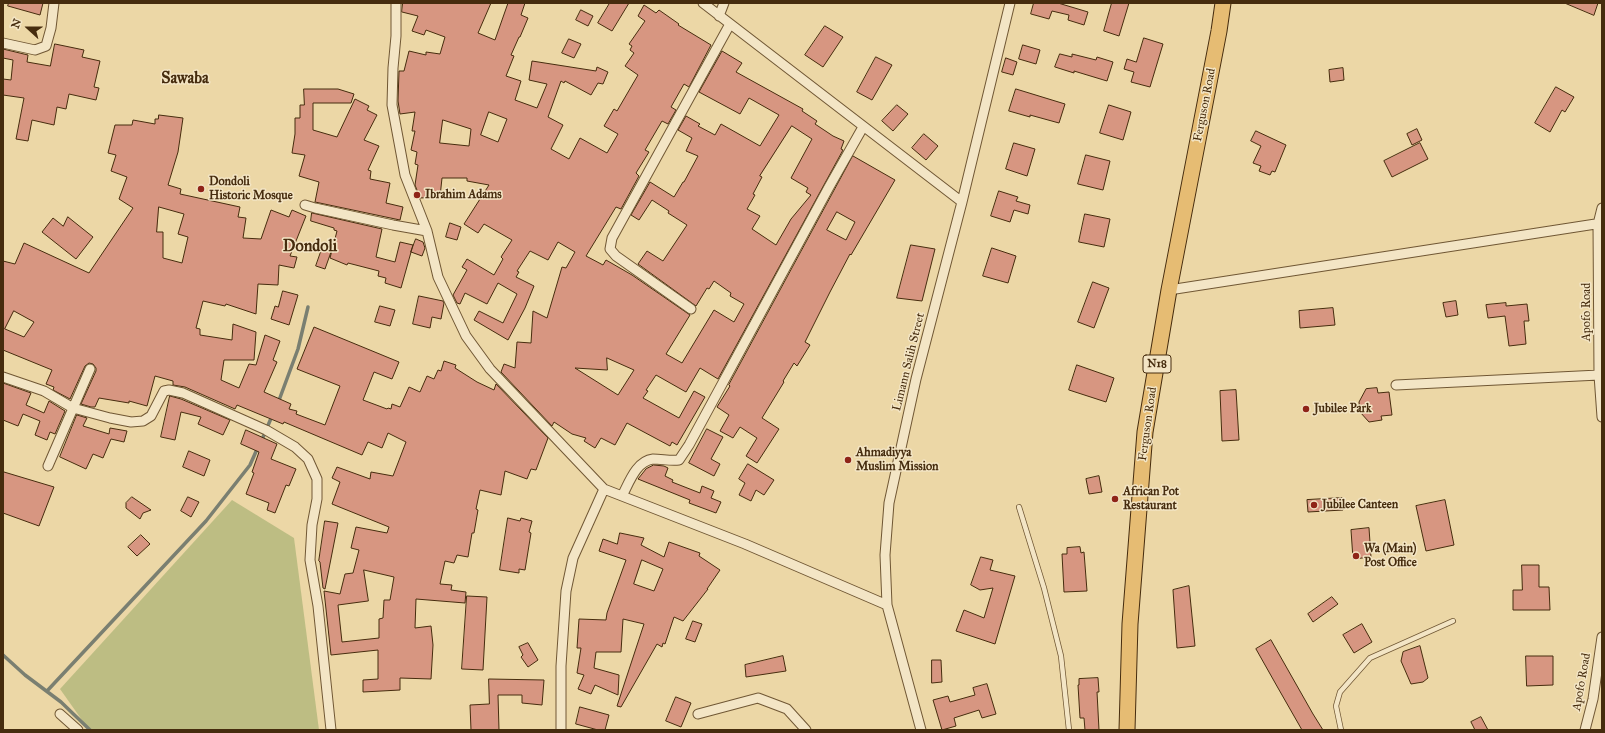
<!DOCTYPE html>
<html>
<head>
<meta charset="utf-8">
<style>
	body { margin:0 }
	#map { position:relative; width:1605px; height:733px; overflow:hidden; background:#ecd7a6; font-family:"IM FELL Great Primer",serif }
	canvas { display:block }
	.frame { position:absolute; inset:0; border:4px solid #462c0e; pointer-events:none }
	.north { position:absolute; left:8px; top:8px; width:40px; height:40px; -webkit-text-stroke:3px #f3e5c5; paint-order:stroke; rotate:291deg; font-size:11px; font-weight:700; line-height:16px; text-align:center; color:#462c0e }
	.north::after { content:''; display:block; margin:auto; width:14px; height:18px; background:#462c0e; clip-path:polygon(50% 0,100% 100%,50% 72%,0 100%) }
</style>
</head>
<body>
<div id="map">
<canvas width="1605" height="733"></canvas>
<div class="frame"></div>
<div class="north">N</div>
</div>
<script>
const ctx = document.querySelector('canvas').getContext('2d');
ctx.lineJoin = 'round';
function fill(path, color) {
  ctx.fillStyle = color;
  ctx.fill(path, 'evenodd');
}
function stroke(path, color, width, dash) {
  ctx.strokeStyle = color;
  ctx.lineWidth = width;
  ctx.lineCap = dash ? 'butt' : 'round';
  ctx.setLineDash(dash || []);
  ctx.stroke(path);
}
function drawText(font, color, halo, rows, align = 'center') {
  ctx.font = font + ' "IM FELL Great Primer",serif';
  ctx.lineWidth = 3;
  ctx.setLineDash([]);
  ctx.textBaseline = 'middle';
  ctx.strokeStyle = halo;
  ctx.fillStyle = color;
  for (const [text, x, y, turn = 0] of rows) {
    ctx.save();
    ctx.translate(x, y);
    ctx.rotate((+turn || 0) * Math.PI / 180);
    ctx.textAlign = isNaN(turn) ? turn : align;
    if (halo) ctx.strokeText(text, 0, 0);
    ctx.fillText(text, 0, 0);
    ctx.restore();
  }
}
const green = new Path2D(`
	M232 500 294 538 319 730H89L60 689Z`);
const stream = new Path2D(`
	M278 403 298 349 308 307
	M261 442 272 416
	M3 655 25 675 61 702 90 730
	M47 691 206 521 250 465 258 447`);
const building = new Path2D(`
	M9 3H43L40 15 8 6Z
	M403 3H491L478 33 495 40 508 3H525L521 15 528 18 520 37H519L511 55 514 56 506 76 521 81 515 100 537 108 547 84 529 80 532 61 596 71 597 67 608 72 603 84 598 83 591 95 565 81 564 83 561 81 548 117 563 125 551 149 569 159 580 138 607 153 618 134 604 126 614 109 617 111 638 75 625 66 634 53 630 50 632 46 629 44 645 21 638 16 644 5 656 13 659 10 679 24 678 25 711 45 689 87 684 84 671 107 676 110 668 124 662 121 645 150 649 152 636 173 639 176 621 209 616 207 586 256 603 265 606 260 632 275 690 315 666 354 682 363 714 310 734 322 744 304 730 296 731 293 714 281 709 289 707 288 696 306 638 264 647 251 663 261 687 225 668 213 669 211 652 200 639 220 631 215 650 182 674 197 683 182H684L698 156 686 151 692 138 678 130 686 116 700 124 698 126 715 135 721 124 760 146 779 115 749 98 740 114 699 92 722 51 742 63 736 72 803 109 802 111 817 121 815 124 833 136 844 141 841 149 843 150 718 379 700 368 686 392 656 375 646 390 648 391 643 398 679 418 694 391 705 397 677 445 672 442 670 446 627 423 615 445 601 438 595 448 584 441 586 438 572 434 554 422 552 426 501 372 504 364 515 368 517 342 531 343 533 311 547 318 562 267 566 268 575 252 558 242 548 260 530 251 517 271 519 272 516 277 534 286 525 308 508 340 474 320 479 311 503 323 517 294 498 283 487 304 465 293 460 304 457 303 453 295 467 270 462 267 467 259 494 275 503 259 501 257 512 240 484 224 478 233 464 224 489 185 467 181V178H442L440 197 420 198 415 185 418 165 415 164 417 152 411 150 415 131H412L415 112 400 114 398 101 399 71H404L409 51 426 55V52L440 54 445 37 426 30 424 35 412 31 418 16 402 12ZM489 112 507 119 498 142 481 135ZM443 120 471 129 469 146 440 143ZM792 126 812 139 791 178 808 188 806 192 811 195 791 219 776 245 752 229 760 216 747 209 755 195 753 194 762 177 760 176ZM607 358 634 370 618 395 575 368 607 370Z
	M610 3H629L612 31 598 23Z
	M1034 3H1058L1088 12 1084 25 1068 20 1069 15 1052 11 1049 19 1031 14Z
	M1112 3H1129L1119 36 1104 31Z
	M1565 3H1598L1594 15Z
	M581 10 593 16 588 26 576 20Z
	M825 26 843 37 823 67 805 55Z
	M1144 38 1163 44 1150 87 1131 82 1134 72 1124 69 1127 59 1136 62Z
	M569 39 581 44 574 58 562 53Z
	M55 44 84 50 82 57 100 61 94 87 99 88 96 100 69 94 66 109 57 107 54 125 32 120 28 141 16 139 24 98 3 95V79L11 80 13 60 3 58V49L28 55 27 62 50 66Z
	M1023 45 1040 50 1036 64 1019 59Z
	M1060 54 1072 57V54L1096 60 1097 57 1113 62 1107 81 1074 71V73L1055 67Z
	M876 57 892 65 872 100 857 92Z
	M1006 58 1017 62 1013 75 1002 72Z
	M1343 68 1344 80 1330 82 1329 70Z
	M1556 87 1574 97 1565 112 1562 110 1550 132 1535 123Z
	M304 89H338L354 94 351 103H313V130L337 137 355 99 369 106 367 110 377 115 364 140 379 146 368 170 371 171 370 179 390 183 386 203 403 207 400 220 315 202 319 182 299 176 305 155 292 153 295 134V118H300V105H304Z
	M1016 89 1065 104 1059 123 1030 115V117L1009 111Z
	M897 105 908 114 893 131 882 121Z
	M1109 105 1131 112 1123 140 1100 133Z
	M159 115 183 118 178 152 168 185 181 189 180 194 240 207 238 217 246 218 243 238 261 239 271 210 289 217 292 210 306 216 290 256 297 257 294 268 279 265 278 285 258 284 256 314 226 304 225 306 203 301 196 328 200 329V335L232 340 233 324 256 332 254 360H224L221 380 239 388 249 364 256 365 265 335 280 341 273 360 277 362 264 392 291 404 289 409 297 411 296 414 325 425 340 386 297 369 314 327 399 362 392 379 374 372 363 400 387 409 388 408 391 409 392 404 400 407 409 387 420 392 427 376 434 379 438 370 441 371 444 361 456 365 455 368 477 382 494 390 496 384 548 438 536 470 531 469 527 479 505 471 501 495 480 490 476 509 478 510 474 533H472L468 557 457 555 454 563 445 561 440 584 452 585 451 590 466 592 465 603 416 599 415 628 431 626 433 645 431 679 400 678V690L363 692V680L378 679V650L331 655 324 591 340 594 345 574 353 573 359 550 351 548 356 527 387 533 389 527 332 504 340 482 332 478 337 467 370 479 371 472 393 476 406 442 388 433 382 448 368 442 362 455 284 422 283 424 237 405 235 409 185 387 173 385V381L155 376 147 406 129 401V403L99 398 95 407H91L81 404 96 371V368L93 364 89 363 85 366 70 399 53 390 54 387 46 384 52 370 3 350V261L15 264 24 243 89 273 133 208 119 199 127 177 111 171 116 155 108 153 115 125H132L133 120 155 124V119H158ZM159 207 184 214 178 234 188 237 182 263 163 258V232H157ZM14 311 34 322 24 337 5 329ZM364 570 394 577 390 600H384L383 618 379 619V638L342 642 338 605 368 601Z
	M1417 129 1422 140 1412 145 1407 134Z
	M1256 131 1286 145 1275 172 1272 171 1270 175 1259 171 1261 166 1253 163 1261 146 1251 141Z
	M924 134 938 146 926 160 912 148Z
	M1014 143 1035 149 1027 176 1006 169Z
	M1420 143 1428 159 1392 177 1384 161Z
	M1086 155 1110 161 1103 190 1078 184Z
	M853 156 895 180 851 255 850 254 830 292 805 342 810 345 797 366 794 363 783 381 784 382 762 418 779 429 757 463 746 456 757 438 740 427 733 438 720 431 729 415 717 407 730 386 729 385ZM837 212 855 222 846 240 827 230Z
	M999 191 1018 197 1016 201 1030 205 1028 214 1014 210 1010 222 991 216Z
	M312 213 382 229 376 257 395 262 400 242 413 245 401 288 385 283 386 278 378 276 379 271 348 263 347 265 330 258 337 231 334 230V228L311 221Z
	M1085 214 1110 219 1104 247 1079 242Z
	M68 217 93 237 76 259 42 232 53 218 63 226Z
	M450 223 461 227 457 240 446 237Z
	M416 239 423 242 425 248 422 256 411 252Z
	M911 245 935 249 922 301 897 298Z
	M992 248 1016 256 1008 283 983 276Z
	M322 249 331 252 325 269 316 266Z
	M1093 282 1109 288 1094 328 1078 322Z
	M283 291 298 295 289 325 271 319 275 306 278 307Z
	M419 296 443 301 444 303 441 319 432 317 430 328 413 324Z
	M1456 301 1458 315 1446 317 1443 303Z
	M1506 303V306L1527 304 1529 321H1524L1526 344 1509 346 1505 316 1488 318 1486 305Z
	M380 306 395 310 390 326 375 322Z
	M1333 308 1335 325 1300 328 1299 311Z
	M1077 365 1114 378 1106 402 1069 390Z
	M3 383 31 393 26 405 44 413 49 401 65 411 55 434 50 432 47 440 35 435 40 421 23 414 18 426 3 420Z
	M1377 388 1378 393 1389 392 1392 415 1381 416 1382 420 1369 422 1360 412 1359 402 1366 389Z
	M1236 390 1239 440 1222 441 1220 391Z
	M170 396 181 399 230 420 223 435 198 424 201 417 181 412 175 440 161 437Z
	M77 415 87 418 83 426 109 434 110 428 127 431 124 442 111 439 103 458 93 454 86 469 60 457Z
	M707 429 723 437 711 459 720 464 714 476 689 463Z
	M246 430 277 444 271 459 296 469 289 486 286 485 275 513 267 510 269 503 246 494 254 473 252 472 259 452 241 444Z
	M189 451 210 460 204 476 183 467Z
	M748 464 774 480 764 495 756 490 751 501 739 495 745 483 739 479Z
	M654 465 664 466 668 468 665 476 673 480 672 482 700 493 702 486 714 491 711 498 721 502 716 513 689 503 690 500 638 479 646 469Z
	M4 472 54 487 39 526 3 513V477Z
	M1099 476 1102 492 1089 494 1086 479Z
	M132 497 151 510 143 513 140 519 126 508V503Z
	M188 497 199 502 191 517 181 511Z
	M1342 498 1343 510 1308 512 1307 500Z
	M1445 500 1454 545 1426 551 1416 506Z
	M508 518 520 521 521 518 532 521 529 532 531 533 525 570 519 569V573L500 570Z
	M325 521 338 523 325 589 323 588 320 562 319 561Z
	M1369 528 1371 557 1353 559 1351 530Z
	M620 533 644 538 641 545 664 557 669 542 700 553 699 556 720 570 707 589H708L683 621 674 617 665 644 663 643 662 647 657 644 621 707 617 706 644 624 623 619 621 652H596L594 668 619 675 618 695 595 685 591 694 578 689 584 675 577 673 581 648H577L579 619 606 620 607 613 626 560 599 551 603 539 617 544ZM642 560 663 569 654 591 634 584Z
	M141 535 150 544 137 556 128 547Z
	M1080 547 1081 553 1084 552 1087 591 1064 592 1062 554H1067V548Z
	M981 557 993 560 990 570 1015 576 995 644 956 631 964 610 984 618 993 588 980 590 971 585Z
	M1522 565H1539V587H1549L1550 610H1513V590H1522Z
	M1189 586 1195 646 1177 648 1173 590Z
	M467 596 487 597 483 670 462 669Z
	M1332 597 1338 604 1313 622 1308 614Z
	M693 621 702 624 695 642 686 639Z
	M1362 624 1372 642 1354 653 1343 635Z
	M1271 640 1313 714 1323 730H1302L1278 688 1256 649Z
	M528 643 538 660 528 667 521 657 523 655 519 647Z
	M1420 646 1428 678 1423 682 1411 684 1401 661 1403 652Z
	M783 656 786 671 746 677 745 665Z
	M1526 656H1553V685L1527 686Z
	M932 660H941L942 682 932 683Z
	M1098 678 1099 692H1097L1099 730H1085L1084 718H1080L1078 685H1079V679Z
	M489 679 544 680 542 705 522 703V695H498L499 730H471L470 705 489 704Z
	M987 684 996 714 982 718 979 710 954 718 956 726 942 730 933 700 948 696 950 702 975 695 973 688Z
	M676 697 691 703 681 727 666 721Z
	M580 707 609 715 605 730H598L576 724Z
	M1481 717 1488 730H1475L1471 722Z`);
const service = new Path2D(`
	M1019 507 1044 588 1061 656 1069 730
	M1341 730 1336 706 1340 692 1370 658 1453 621`);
const minor = new Path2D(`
	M396 3V36L393 68 392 105 405 175 427 231 438 277 466 336 490 369 604 489 745 544 887 605
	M703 3 962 202
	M719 16 724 3
	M3 43 35 50 46 46 51 28 54 3
	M305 205 315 208 393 225 427 231
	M1602 208 1598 224 1599 375 1602 417
	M1169 290 1602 223
	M691 309 616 256 610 249 612 238 730 24
	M3 377 44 391 73 408 110 418 131 422 143 421 151 416 164 391 169 390 183 393 266 430 295 447 308 459 317 479V499L312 525 310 560 318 606 331 730
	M1396 385 1599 375
	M48 466 90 369
	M622 496C629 483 636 461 653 459 662 459 670 461 679 460L689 445 829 187 863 127
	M60 714 78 730
	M698 714 758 698 787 709 806 730
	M561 730V666L566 591 573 558 604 489
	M921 730 887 605 885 555 889 503 916 379 962 202 1010 3
	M1585 730 1593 699 1602 637`);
const trunk = new Path2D(`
	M1127 730 1130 624 1145 432 1169 290 1219 31 1223 3`);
const markers = [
	[201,189,4,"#8f2418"],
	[417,195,4,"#8f2418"],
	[1306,409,4,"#8f2418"],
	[848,460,4,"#8f2418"],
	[1115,499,4,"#8f2418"],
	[1314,505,4,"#8f2418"],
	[1356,556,4,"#8f2418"]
];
const shields = [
	[1157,364,28]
];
const shieldNames = [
	["N18",1157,364]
];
const streetNames = [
	["Ferguson Road",1205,105,-79],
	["Apofo Road",1587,312,-90],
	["Limann Salih Street",909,362,-76],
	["Ferguson Road",1148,424,-82],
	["Apofo Road",1582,682,-80]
];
const poiNames = [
	["Dondoli",209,182],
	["Historic Mosque",209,196],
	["Ibrahim Adams",425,195],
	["Jubilee Park",1314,409],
	["Ahmadiyya",856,453],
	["Muslim Mission",856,467],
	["African Pot",1123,492],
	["Restaurant",1123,506],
	["Jubilee Canteen",1322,505],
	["Wa (Main)",1364,549],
	["Post Office",1364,563]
];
const districtNames = [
	["Sawaba",185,79],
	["Dondoli",310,247]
];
fill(green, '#bdbd83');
stroke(stream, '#7a7f71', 3.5);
fill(building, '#d79681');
stroke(building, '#462c0e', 1);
stroke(service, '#705734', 6);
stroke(minor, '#705734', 11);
stroke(trunk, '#462c0e', 17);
stroke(service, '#f3e5c5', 4.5);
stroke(minor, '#f3e5c5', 9);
stroke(trunk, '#e6bc73', 15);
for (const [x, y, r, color] of markers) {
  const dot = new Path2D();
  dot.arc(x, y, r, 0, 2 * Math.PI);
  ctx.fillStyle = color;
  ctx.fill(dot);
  stroke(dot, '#f3e5c5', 1.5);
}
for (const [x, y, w] of shields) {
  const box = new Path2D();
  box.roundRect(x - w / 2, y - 9, w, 18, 3);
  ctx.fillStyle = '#f3e5c5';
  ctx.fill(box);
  stroke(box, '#462c0e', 1);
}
drawText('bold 11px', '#462c0e', null, shieldNames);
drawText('12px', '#462c0e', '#f3e5c5', streetNames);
drawText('bold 12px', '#462c0e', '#f3e5c5', poiNames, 'left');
drawText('bold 16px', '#462c0e', '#f3e5c5', districtNames);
</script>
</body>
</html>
